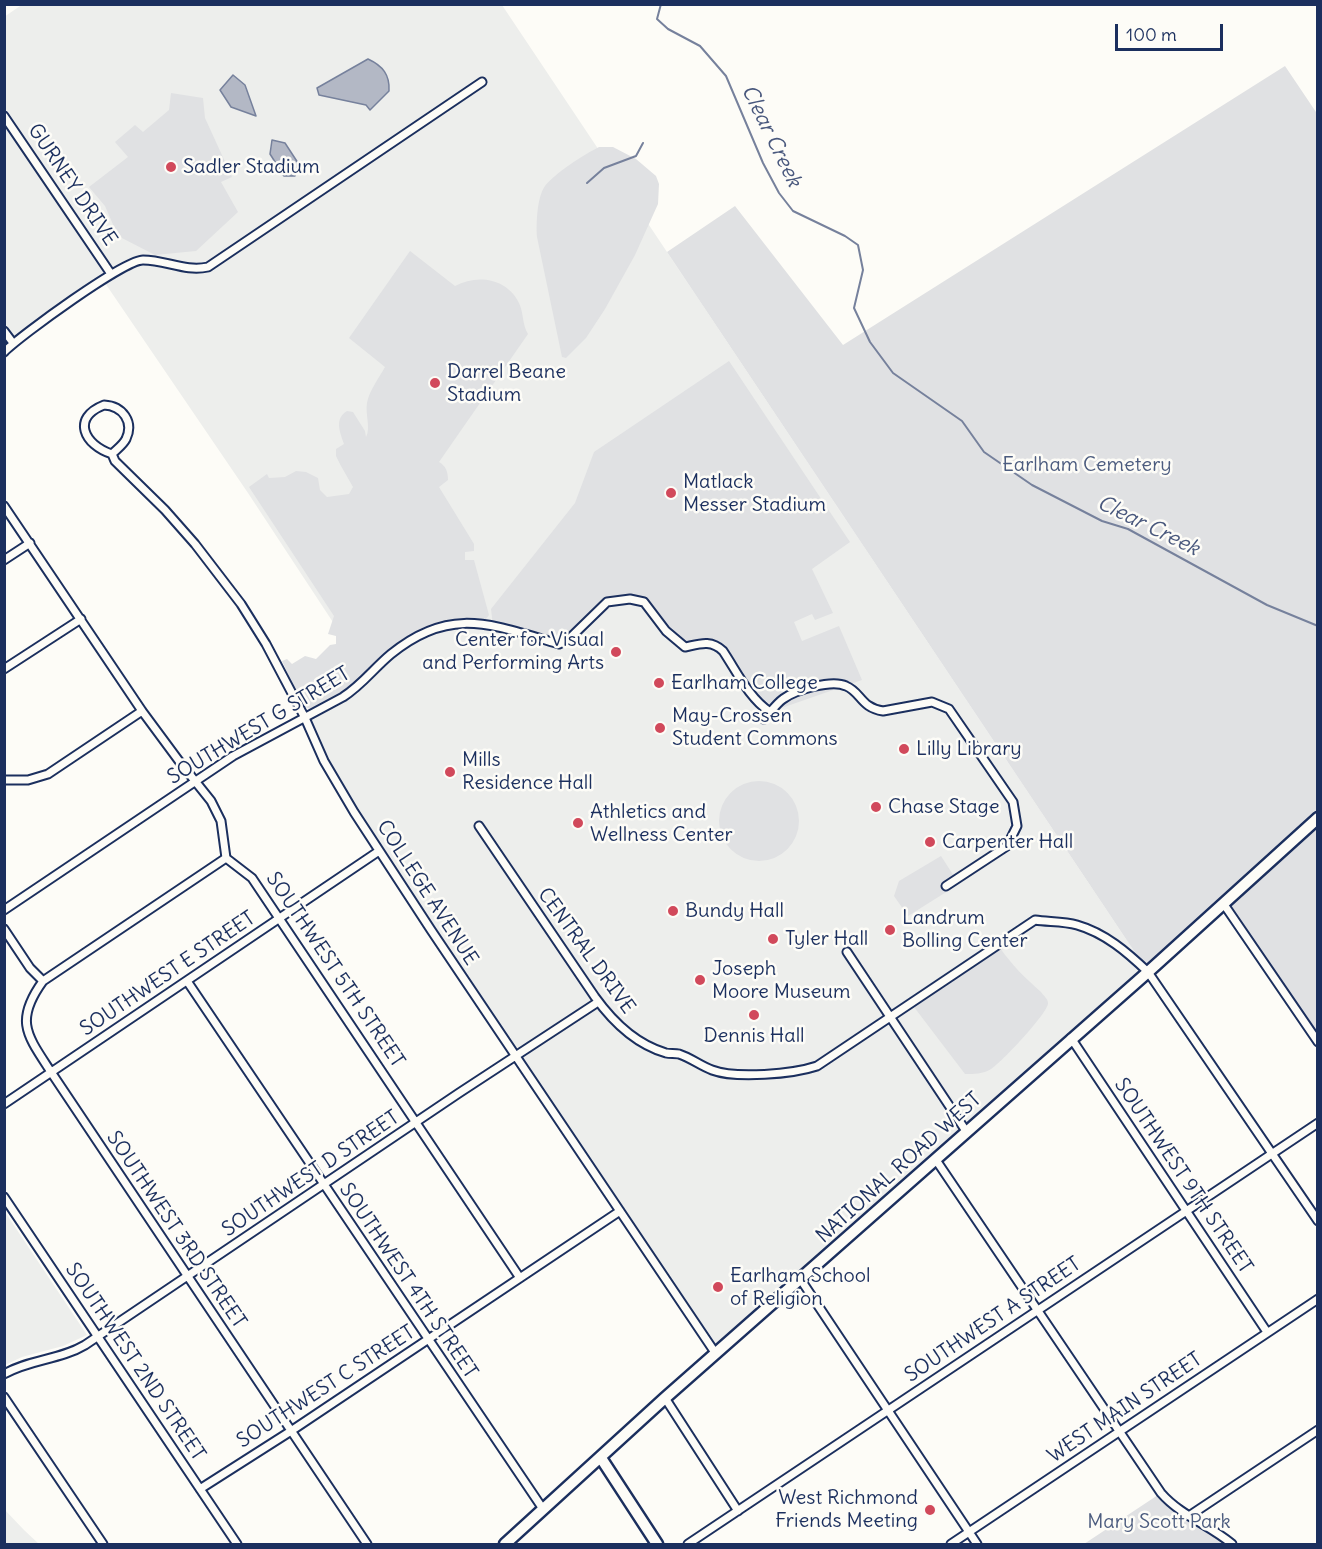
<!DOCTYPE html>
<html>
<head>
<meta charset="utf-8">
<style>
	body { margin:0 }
	#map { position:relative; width:1322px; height:1549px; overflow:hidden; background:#fdfcf7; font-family:Delius,sans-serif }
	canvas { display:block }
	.frame { position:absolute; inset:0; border:6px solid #1b2f5e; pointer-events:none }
	.scale { position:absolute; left:1115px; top:24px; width:108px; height:27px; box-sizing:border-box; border:3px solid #1b2f5e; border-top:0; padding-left:8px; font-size:18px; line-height:21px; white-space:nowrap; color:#1b2f5e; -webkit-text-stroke:4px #fdfcf7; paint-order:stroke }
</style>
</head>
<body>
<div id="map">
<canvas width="1322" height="1549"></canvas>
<div class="frame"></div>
<div class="scale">100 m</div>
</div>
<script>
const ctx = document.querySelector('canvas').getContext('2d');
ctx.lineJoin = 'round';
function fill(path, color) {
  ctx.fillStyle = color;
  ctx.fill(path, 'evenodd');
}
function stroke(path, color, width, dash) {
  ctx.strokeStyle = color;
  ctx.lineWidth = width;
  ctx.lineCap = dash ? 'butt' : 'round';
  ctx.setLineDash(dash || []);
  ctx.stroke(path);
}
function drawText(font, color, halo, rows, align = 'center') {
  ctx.font = font + ' Delius,sans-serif';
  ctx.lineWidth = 5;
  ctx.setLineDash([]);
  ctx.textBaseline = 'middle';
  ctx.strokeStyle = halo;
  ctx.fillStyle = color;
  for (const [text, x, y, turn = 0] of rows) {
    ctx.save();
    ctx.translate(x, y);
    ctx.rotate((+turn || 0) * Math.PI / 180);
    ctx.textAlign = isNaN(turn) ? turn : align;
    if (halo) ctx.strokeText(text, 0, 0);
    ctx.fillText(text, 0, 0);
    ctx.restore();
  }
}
const built = new Path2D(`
	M23 4 502 5 1148 972 716 1354 354 812 305 718 369 677 248 493 105 283 13 343 5 331 4 17Z
	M5 1212 87 1335 63 1346 22 1357 5 1365Z
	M4 1509 24 1530 39 1544H5Z`);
const green = new Path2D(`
	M1285 66 1318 115 1317 1042 1223 904 1148 972 667 252 735 206 843 345Z
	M171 93 203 98 205 118 232 177 221 182 238 212 196 251 155 255 118 236 105 206 89 187 128 157 115 142 135 125 143 132 169 110Z
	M599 147H613L636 159 656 176 659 184 658 204 635 255 605 309 586 338 566 358 562 357 537 237C536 224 537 197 545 186 555 173 585 154 599 147Z
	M410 251 455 286C477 274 507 278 519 303 524 314 522 324 528 334L439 462C446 466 448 472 448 480L439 487 474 544V551L465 552V560H474L489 615 485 620C450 614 414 628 388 653 364 674 342 702 310 709L303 706 282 661 287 659 292 664 305 656 316 659 330 645 336 644V636L328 634 334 616 249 487 267 474 269 478 285 477 296 471 306 472 318 478 320 490 327 497 349 494 353 487 341 466 336 456V449L344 444C340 432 334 419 347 411L353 412 365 431 366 437C371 428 365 414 367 403 369 391 379 378 385 367L349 338Z
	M729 361 850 542 812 569 833 613 815 620 812 614 794 622 802 641 839 626 862 680 770 712 762 707 717 645 685 647 644 602H607L559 644 493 626 491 609 575 503 594 452Z
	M719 821a40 40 0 1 1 80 0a40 40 0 1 1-80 0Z
	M941 856 959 884 908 916 894 896 899 881Z
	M1000 948C1012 965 1025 978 1041 992 1043 995 1048 999 1048 1003 1049 1012 1000 1064 991 1069 983 1074 974 1074 965 1074L914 1007Z
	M1161 1493 1232 1544H1084Z`);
const water = new Path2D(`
	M368 59C383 66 390 75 389 91L370 110 366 105 319 95 317 88Z
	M233 75 245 85 256 116 231 107 220 90Z
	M272 140 285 143 300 166 295 176H284L270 154Z`);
const stream = new Path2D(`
	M661 4 657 19 668 29 700 46 726 76 763 163 779 193 793 211 845 236 858 245 863 270 854 308 870 342 893 373 962 421 984 452 1032 485 1102 521 1128 529 1267 605 1318 626
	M587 183 604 168 636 156 643 143`);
const street = new Path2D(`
	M4 116 111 274
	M4 331 13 343
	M4 352C21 335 124 260 143 260 166 260 185 272 208 267L482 82
	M104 405C123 406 134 422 126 439 123 445 117 449 112 454 84 445 71 418 104 405Z
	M112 454 115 461 165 510 195 544 241 604 266 644 305 718 324 761 354 812 431 930 716 1354
	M4 506 142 711 179 761 211 801 221 821 226 858 252 878 520 1278
	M4 560 30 543
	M4 669 81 619
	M764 719C770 713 776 704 783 699 795 690 832 679 846 686 861 692 861 708 883 711L932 702 949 709 1013 802 1017 826 1007 846 946 886
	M4 780H28L48 774 142 711
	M479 826 595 997C613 1022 635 1044 666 1053 670 1054 675 1053 679 1054 691 1058 701 1066 712 1070 736 1079 793 1074 817 1066L1035 920C1048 922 1064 921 1077 925 1105 933 1127 952 1148 972L1318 1221
	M226 858 43 981C14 1021 27 1035 51 1072L367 1544
	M1223 903 1318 1042
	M4 910 233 756 343 697C362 685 374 668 391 654 451 605 492 625 559 644L569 639 607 602 630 599 644 602 666 631 685 647C699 644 711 639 723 651 737 672 749 698 770 712
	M4 929 30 968 43 981
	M847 952 966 1131
	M187 981 543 1509
	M1071 1038 1267 1332
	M4 1104 379 851
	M936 1160 1161 1493C1181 1516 1210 1525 1232 1544
	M4 1197 237 1544
	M801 1280 977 1544
	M4 1374C30 1359 60 1360 85 1345L459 1093 598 1002
	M4 1397 103 1544
	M665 1398 738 1511
	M200 1489 291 1431 620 1211
	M1189 1516 1318 1430
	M688 1544 1318 1123
	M951 1544 1318 1299`);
const primary = new Path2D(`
	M601 1458 657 1544
	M505 1544 665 1398 1148 972 1318 818`);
const markers = [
	[171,167,6,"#d1495b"],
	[435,383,6,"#d1495b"],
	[671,493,6,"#d1495b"],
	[616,652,6,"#d1495b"],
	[659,683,6,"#d1495b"],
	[660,728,6,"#d1495b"],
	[904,749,6,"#d1495b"],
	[450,772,6,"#d1495b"],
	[876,807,6,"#d1495b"],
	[578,823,6,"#d1495b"],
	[930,842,6,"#d1495b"],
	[673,911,6,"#d1495b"],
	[890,930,6,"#d1495b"],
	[773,939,6,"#d1495b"],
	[700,980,6,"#d1495b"],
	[754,1015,6,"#d1495b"],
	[718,1287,6,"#d1495b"],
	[930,1510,6,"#d1495b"]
];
const poiNames = [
	["Sadler Stadium",183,167],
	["Darrel Beane",447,372],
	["Stadium",447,395],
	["Matlack",683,482],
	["Messer Stadium",683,505],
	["Center for Visual",604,640,"right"],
	["and Performing Arts",604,663,"right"],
	["Earlham College",671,683],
	["May-Crossen",672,716],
	["Student Commons",672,739],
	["Lilly Library",916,749],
	["Mills",462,760],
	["Residence Hall",462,783],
	["Chase Stage",888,807],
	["Athletics and",590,812],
	["Wellness Center",590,835],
	["Carpenter Hall",942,842],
	["Bundy Hall",685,911],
	["Landrum",902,918],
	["Bolling Center",902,941],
	["Tyler Hall",785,939],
	["Joseph",712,969],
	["Moore Museum",712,992],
	["Dennis Hall",754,1036,"center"],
	["Earlham School",730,1276],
	["of Religion",730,1299],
	["West Richmond",918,1498,"right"],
	["Friends Meeting",918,1521,"right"]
];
const streetNames = [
	["GURNEY DRIVE",72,185,56],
	["SOUTHWEST G STREET",259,726,-31],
	["COLLEGE AVENUE",427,893,57],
	["CENTRAL DRIVE",586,951,54],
	["SOUTHWEST 5TH STREET",335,970,56],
	["SOUTHWEST E STREET",168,974,-34],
	["NATIONAL ROAD WEST",899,1168,-42],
	["SOUTHWEST D STREET",311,1174,-34],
	["SOUTHWEST 9TH STREET",1183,1176,56],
	["SOUTHWEST 3RD STREET",176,1230,56],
	["SOUTHWEST 4TH STREET",408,1281,56],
	["SOUTHWEST A STREET",993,1320,-34],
	["SOUTHWEST 2ND STREET",135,1362,56],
	["SOUTHWEST C STREET",326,1387,-33],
	["WEST MAIN STREET",1125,1408,-34]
];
const parkNames = [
	["Earlham Cemetery",1087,465],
	["Mary Scott Park",1159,1522]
];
const waterNames = [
	["Clear Creek",771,136,64],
	["Clear Creek",1148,526,26]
];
fill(built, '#edeeec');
fill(green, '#e0e1e3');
fill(water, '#b3b8c5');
stroke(water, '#76819c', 1.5);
stroke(stream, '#76819c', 2);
stroke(street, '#1b2f5e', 11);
stroke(primary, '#1b2f5e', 15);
stroke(street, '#fdfcf7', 7);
stroke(primary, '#fdfcf7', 10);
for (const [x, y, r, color] of markers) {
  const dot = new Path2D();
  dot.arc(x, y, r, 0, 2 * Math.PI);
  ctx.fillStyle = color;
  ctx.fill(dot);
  stroke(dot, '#fdfcf7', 2);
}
drawText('20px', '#1b2f5e', '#fdfcf7', poiNames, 'left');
drawText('20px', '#1b2f5e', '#fdfcf7', streetNames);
drawText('20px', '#4c5c7f', '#fdfcf7', parkNames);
drawText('italic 21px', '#49587d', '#fdfcf7', waterNames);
</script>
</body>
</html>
